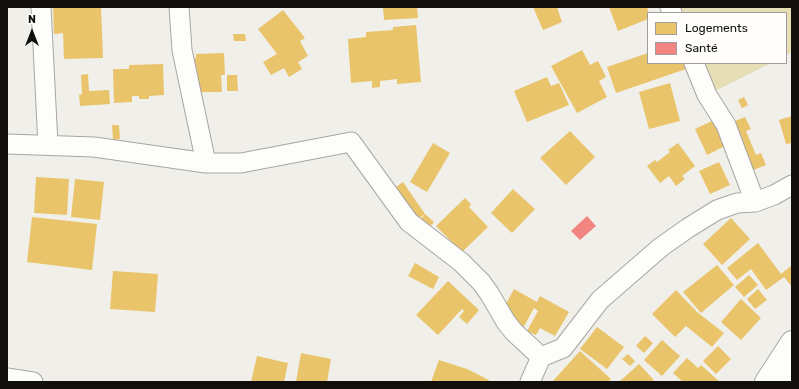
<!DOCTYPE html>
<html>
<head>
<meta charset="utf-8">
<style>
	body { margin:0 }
	#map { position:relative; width:799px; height:389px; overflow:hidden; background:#f0efe9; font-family:Rubik,sans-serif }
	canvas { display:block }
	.frame { position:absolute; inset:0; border:8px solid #100f0b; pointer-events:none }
	.legend { position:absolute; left:647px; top:12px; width:140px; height:52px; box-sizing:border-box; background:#fffefc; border:1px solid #9f9e9c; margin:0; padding:5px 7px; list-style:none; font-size:12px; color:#100f0b }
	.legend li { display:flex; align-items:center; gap:8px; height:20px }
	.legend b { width:20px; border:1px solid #9f9e9c }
	.north { position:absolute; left:12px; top:12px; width:40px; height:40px; -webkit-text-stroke:3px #fffefc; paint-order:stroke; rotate:0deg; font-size:11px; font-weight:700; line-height:16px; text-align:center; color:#100f0b }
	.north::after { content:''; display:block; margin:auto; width:14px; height:18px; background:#100f0b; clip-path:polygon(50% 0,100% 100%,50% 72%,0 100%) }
</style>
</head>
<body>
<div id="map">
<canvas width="799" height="389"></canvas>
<div class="frame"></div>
<ul class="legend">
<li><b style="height:11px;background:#e9c46a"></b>Logements</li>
<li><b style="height:11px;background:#f28482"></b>Santé</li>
</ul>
<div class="north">N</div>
</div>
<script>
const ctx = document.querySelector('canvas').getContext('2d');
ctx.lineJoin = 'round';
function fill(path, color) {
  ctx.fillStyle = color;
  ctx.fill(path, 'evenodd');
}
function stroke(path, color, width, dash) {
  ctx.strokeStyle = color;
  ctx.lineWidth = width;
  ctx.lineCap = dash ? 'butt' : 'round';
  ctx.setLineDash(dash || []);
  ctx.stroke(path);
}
const green = new Path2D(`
	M670 7H792V52L786 55V13H672Z
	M694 63H771L707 95Z`);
const homes = new Path2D(`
	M53 7H101L103 58 64 59 63 33 54 34Z
	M383 7H417L418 18 384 20Z
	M533 7H557L562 22 543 30Z
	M609 7H647L649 13H648V19L618 31Z
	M283 10 305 38 300 41 308 56 298 62 302 69 289 77 284 68 271 75 263 62 277 54 258 29Z
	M416 25 421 82 397 84V79L380 81V87L372 88V81L351 83 348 39 366 37V32L393 30V27Z
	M233 34H245L246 41H234Z
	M582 50 590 65 598 61 606 77 599 81 607 97 577 113 551 66Z
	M224 53 225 75H221L222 92H197V72H191V58H196V54Z
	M648 53V63H684L686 69 616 93 607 67Z
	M163 64 164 95 149 96V99H139V96H132V102L114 103 113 69H129V65Z
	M88 74 89 91 109 90 110 104 80 106 79 95 82 94 81 75Z
	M227 75H237L238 91H227Z
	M547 77 551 86 559 83 569 105 527 122 514 91Z
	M670 83 680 121 649 129 639 92Z
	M744 97 748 105 742 108 738 100Z
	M792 116V143L786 144 779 120Z
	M745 117 751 129 746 131 756 155 761 153 766 165 751 171 730 123Z
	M714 120 727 145 707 155 695 129Z
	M112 125H119L120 139 113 140Z
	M570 131 595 157 566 185 540 158Z
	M433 143 450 153 427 192 410 182Z
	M678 143 695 166 682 176 685 179 676 186 669 176 660 183 647 166 655 160 657 162 670 152 668 150Z
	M719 162 730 185 710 194 699 171Z
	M36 177 69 179 67 215 34 213Z
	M75 179 104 182 100 220 71 217Z
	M403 182 425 214 403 229 389 192Z
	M513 189 535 209 512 233 491 213Z
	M465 198 471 204 469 207 488 227 462 252 436 226Z
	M425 214 434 222 419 239 410 232Z
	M32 217 97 224 92 270 27 262Z
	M731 218 750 239 722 265 703 244Z
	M758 243 781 274 792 265V287L784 277 766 290 751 269 737 280 727 268Z
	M415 263 439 277 433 289 408 276Z
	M717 265 734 285 701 313 683 292Z
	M113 271 158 274 155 312 110 309Z
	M749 275 758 285 744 297 735 287Z
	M448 281 479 310 467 324 459 317 464 311 462 309 438 335 416 315Z
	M514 289 537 302 540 296 569 312 555 336 540 328 536 335 527 331 538 311 534 308 522 330 499 317Z
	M758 289 767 300 755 309 747 299Z
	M676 290 697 312 724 333 712 347 686 326 675 337 652 314Z
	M741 299 761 318 741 340 721 322Z
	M597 327 624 347 607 369 580 349Z
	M645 336 653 343 644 353 636 346Z
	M662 340 680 356 662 376 644 360Z
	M718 346 731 359 716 374 703 361Z
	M580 351 611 379 608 382H600L598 381 597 382H552Z
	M301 353 331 359 327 382H296Z
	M628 354 635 361 630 366 622 359Z
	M257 356 288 363 284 382H251Z
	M687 358 698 368 701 365 720 382H683L673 373Z
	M439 360 467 369 489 380 488 382H431Z
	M639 364 654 380 651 382H619Z`);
const health = new Path2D(`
	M587 216 596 226 580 240 571 231Z`);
const street = new Path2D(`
	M41 7 48 145
	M179 7 182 50 206 163
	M670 7 672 13
	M694 63 707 95 726 125 755 202
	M7 144 94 147 206 163H241L351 142 409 222 461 262 481 282 489 293 506 322 514 332 541 357
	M7 378 33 382
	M530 382 541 357 563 348 600 300 661 247 688 228 717 210 737 203 755 202 774 195 792 185`);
const secondary = new Path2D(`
	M766 382 792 342
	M785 382 792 371`);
fill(green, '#e6deb4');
fill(homes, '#e9c46a');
fill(health, '#f28482');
stroke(street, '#a7a6a2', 21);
stroke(secondary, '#a7a6a2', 24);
stroke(street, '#fdfdfc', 19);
stroke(secondary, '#fdfdfc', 22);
</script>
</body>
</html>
